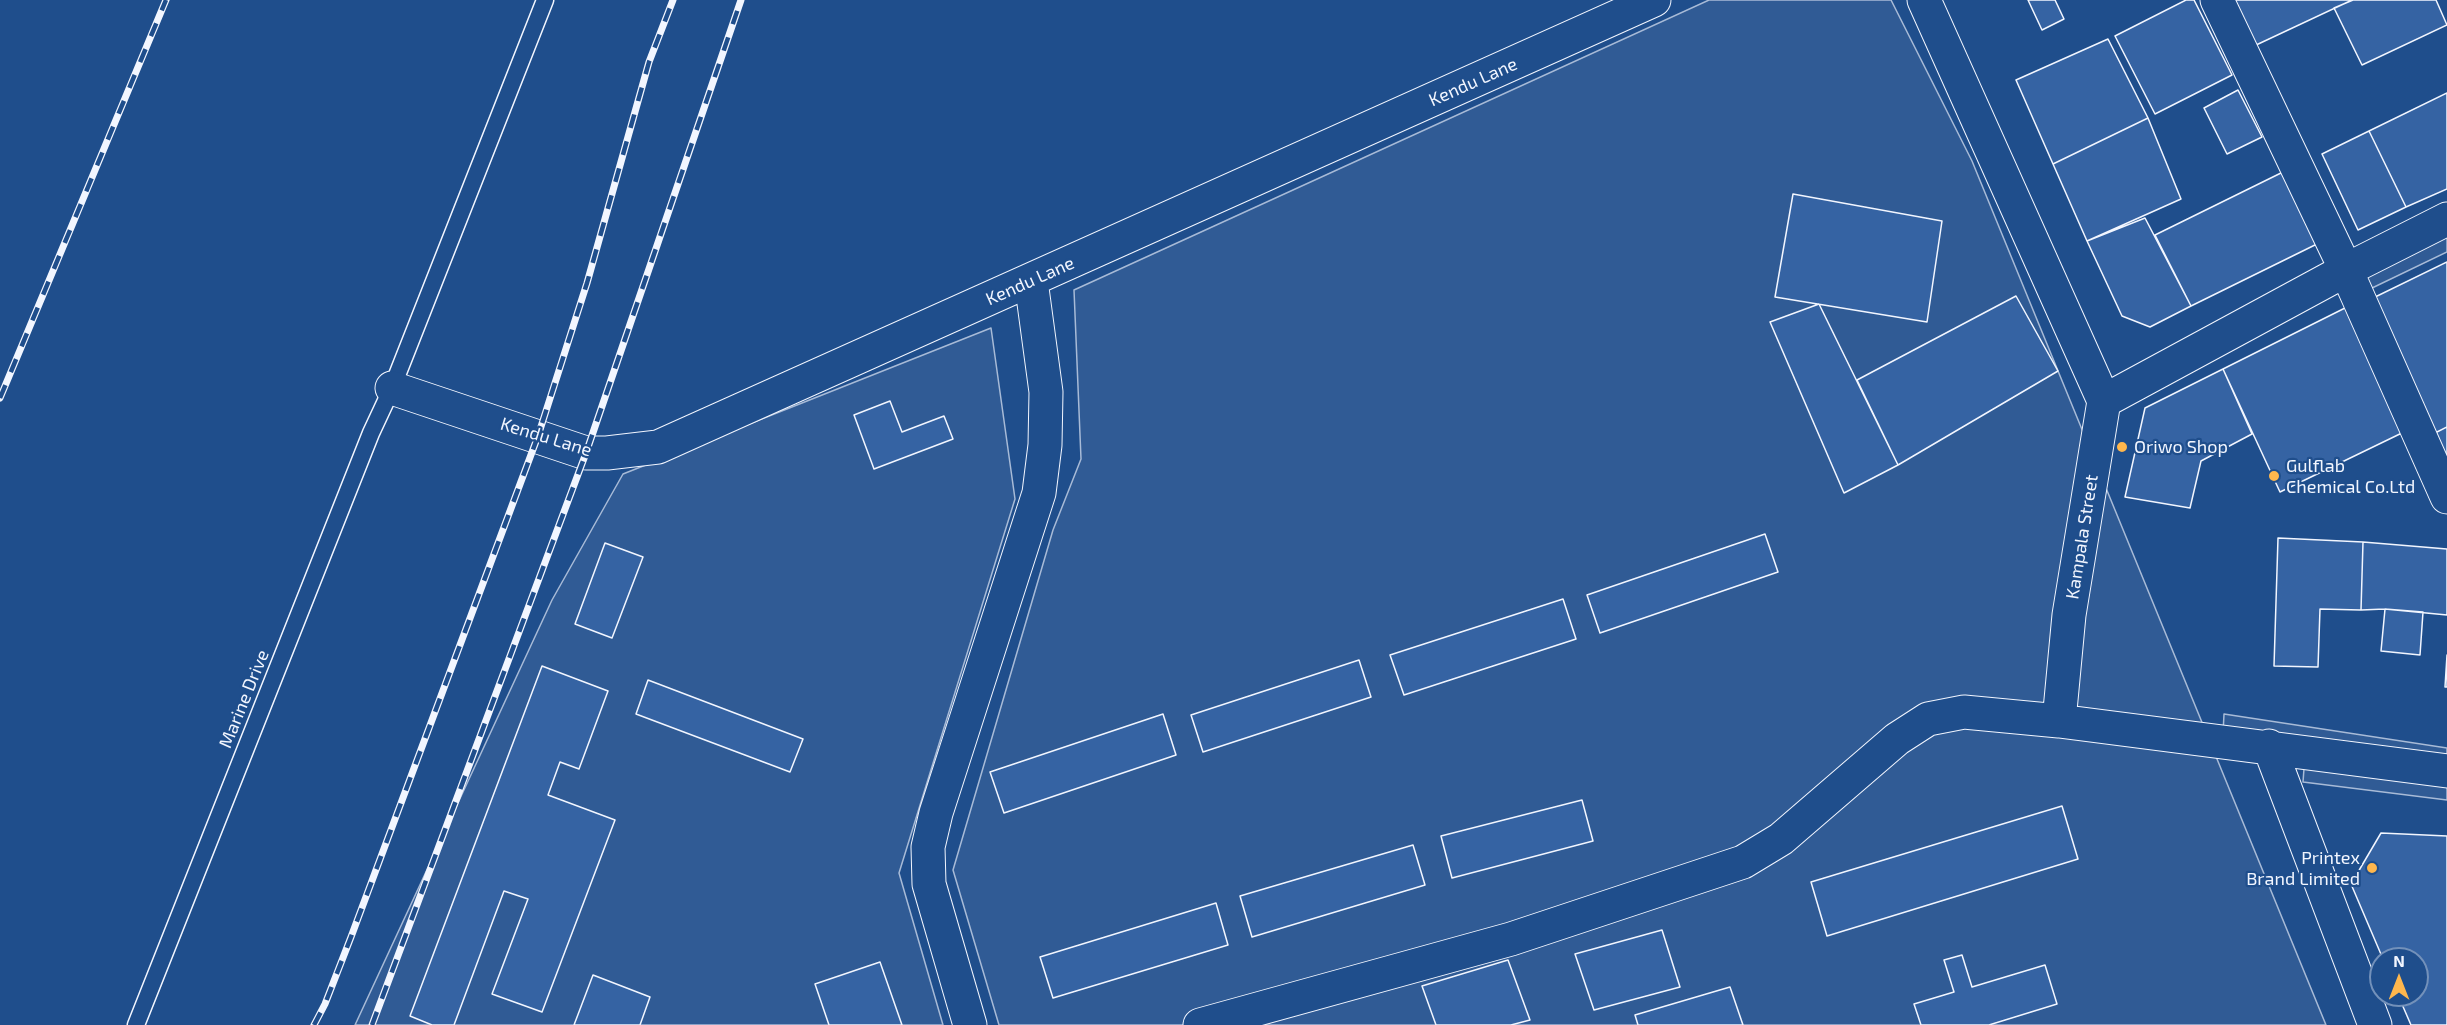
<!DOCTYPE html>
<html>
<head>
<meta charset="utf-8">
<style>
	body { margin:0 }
	#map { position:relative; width:2447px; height:1025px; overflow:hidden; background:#1f4e8c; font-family:"Exo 2",sans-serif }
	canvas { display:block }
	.north { position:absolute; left:2369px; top:947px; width:60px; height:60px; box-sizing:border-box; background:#1f4e8c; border:2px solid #7391ba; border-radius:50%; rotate:0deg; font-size:16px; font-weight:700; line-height:24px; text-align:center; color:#f2f6ff }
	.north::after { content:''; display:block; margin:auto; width:21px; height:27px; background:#ffb74d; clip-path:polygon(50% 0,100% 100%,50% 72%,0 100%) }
</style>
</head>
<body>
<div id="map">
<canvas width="2447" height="1025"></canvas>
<div class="north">N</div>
</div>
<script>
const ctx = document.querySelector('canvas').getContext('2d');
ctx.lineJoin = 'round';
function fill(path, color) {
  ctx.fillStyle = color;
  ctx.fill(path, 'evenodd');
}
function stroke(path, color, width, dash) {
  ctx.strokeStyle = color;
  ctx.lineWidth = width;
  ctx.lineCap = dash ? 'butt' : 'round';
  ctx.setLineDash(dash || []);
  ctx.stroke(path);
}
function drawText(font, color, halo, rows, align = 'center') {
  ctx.font = font + ' "Exo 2",sans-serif';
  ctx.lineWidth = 4.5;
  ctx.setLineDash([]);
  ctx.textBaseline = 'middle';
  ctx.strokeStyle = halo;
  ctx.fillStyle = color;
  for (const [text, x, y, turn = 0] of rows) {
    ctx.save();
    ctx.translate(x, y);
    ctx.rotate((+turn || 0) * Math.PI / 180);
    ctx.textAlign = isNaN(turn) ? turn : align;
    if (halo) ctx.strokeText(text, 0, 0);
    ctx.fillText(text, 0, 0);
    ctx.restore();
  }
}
const built = new Path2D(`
	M1709 0H1891L1972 161 2326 1025H999L953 870 1053 530 1081 459 1074 290Z
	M2447 224V252L2370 289 2359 269Z
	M991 328 1015 499 899 873 943 1025H355L552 600 623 474Z
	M2224 714 2447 748V765L2223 734Z
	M2305 755 2447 774V800L2303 782Z`);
const building = new Path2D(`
	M2028 0H2055L2064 19 2042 30Z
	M2186 0H2194L2232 75 2155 114 2115 36Z
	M2234 0H2352L2254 46Z
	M2353 0H2436L2447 25 2362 65 2334 8Z
	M2108 39 2148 118 2053 164 2016 80Z
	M2238 90 2262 137 2227 154 2204 108Z
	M2447 93V189L2406 207 2369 131Z
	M2148 118 2181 199 2087 241 2053 164Z
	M2369 131 2406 207 2358 230 2322 154Z
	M2285 171 2321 242 2191 306 2155 235Z
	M1793 194 1942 221 1927 322 1775 297Z
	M2145 218 2191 306 2150 327 2122 316 2087 241Z
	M2447 262V427L2435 433 2371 299Z
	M2016 296 2058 371 1898 465 1857 380Z
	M1819 304 1898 465 1844 493 1770 322Z
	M2351 305 2406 431 2280 492 2223 369Z
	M2223 369 2252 434 2201 461 2190 508 2125 497 2145 408Z
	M890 401 902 432 944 416 953 439 874 469 854 415Z
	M2447 427V457L2435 433Z
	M1765 534 1778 572 1600 633 1587 595Z
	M2278 538 2363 542 2361 610 2320 609 2318 667 2274 666Z
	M2363 542 2447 549V615L2385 609 2361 610Z
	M605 543 643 557 612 638 575 624Z
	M1563 599 1576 639 1404 695 1390 655Z
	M2385 609 2423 612 2420 655 2381 651Z
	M2447 655V687H2445Z
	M1359 660 1371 697 1203 752 1191 715Z
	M542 666 608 691 579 769 560 762 548 795 615 820 542 1012 492 994 528 899 504 891 454 1025H432L410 1016Z
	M648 680 803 739 790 772 636 714Z
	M1163 714 1176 755 1004 813 990 772Z
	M1582 800 1593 841 1452 878 1441 836Z
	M2062 806 2078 859 1827 936 1811 882Z
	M2381 833 2447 836V1025H2411L2398 995H2417V959H2383L2351 884Z
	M1413 845 1425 885 1252 937 1240 896Z
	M1216 903 1228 945 1053 998 1040 957Z
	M1662 930 1680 987 1594 1010 1575 954Z
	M1962 955 1972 987 2045 965 2057 1004 1989 1025H1921L1914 1004 1954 992 1944 960Z
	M1508 960 1530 1020 1511 1025H1436L1422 986Z
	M880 962 902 1025H829L815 984Z
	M593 975 650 997 640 1025H574Z
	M1730 987 1743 1025H1638L1635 1015Z`);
const lane = new Path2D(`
	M136 1025 371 433 392 388 545 0`);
const street = new Path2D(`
	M1924 0 2104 401 2069 615 2059 721 2447 771
	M2217 0 2346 270 2447 497
	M392 388 586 453H607L658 447 1654 0
	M2104 401 2346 270 2447 219
	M2269 746 2375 1025
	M970 1025 929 884 928 847 936 813 1039 493 1045 445 1046 392 1031 281
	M1200 1025 1511 939 1743 862 1781 839 1897 739 1928 719 1964 712 2059 721`);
const rail = new Path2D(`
	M0 398 166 0
	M314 1025 325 1004 351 937 538 436 587 283 649 62 673 0
	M372 1025 586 453 741 0`);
const markers = [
	[2122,447,6,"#ffb74d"],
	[2274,476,6,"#ffb74d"],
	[2372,868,6,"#ffb74d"]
];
const streetNames = [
	["Kendu Lane",1473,82,-24],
	["Kendu Lane",1030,281,-24],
	["Kendu Lane",546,437,17],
	["Kampala Street",2082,537,-81],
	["Marine Drive",244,699,-68]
];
const poiNames = [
	["Oriwo Shop",2134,447],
	["Gulflab",2286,466],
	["Chemical Co.Ltd",2286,487],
	["Printex",2360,858,"right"],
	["Brand Limited",2360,879,"right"]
];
fill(built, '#305b95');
stroke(built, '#a8bbd7', 1.5);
fill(building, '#3563a3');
stroke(building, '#f2f6ff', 1.5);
stroke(lane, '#f2f6ff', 19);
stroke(street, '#f2f6ff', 35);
stroke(lane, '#1f4e8c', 16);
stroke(street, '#1f4e8c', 33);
stroke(rail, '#f2f6ff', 7);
stroke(rail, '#1f4e8c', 4.5, [14]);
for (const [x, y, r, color] of markers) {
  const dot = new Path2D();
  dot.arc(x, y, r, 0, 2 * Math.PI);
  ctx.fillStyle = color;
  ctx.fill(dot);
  stroke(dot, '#1f4e8c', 2);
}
drawText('18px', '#f2f6ff', '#1f4e8c', streetNames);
drawText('18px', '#f2f6ff', '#1f4e8c', poiNames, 'left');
</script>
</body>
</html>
